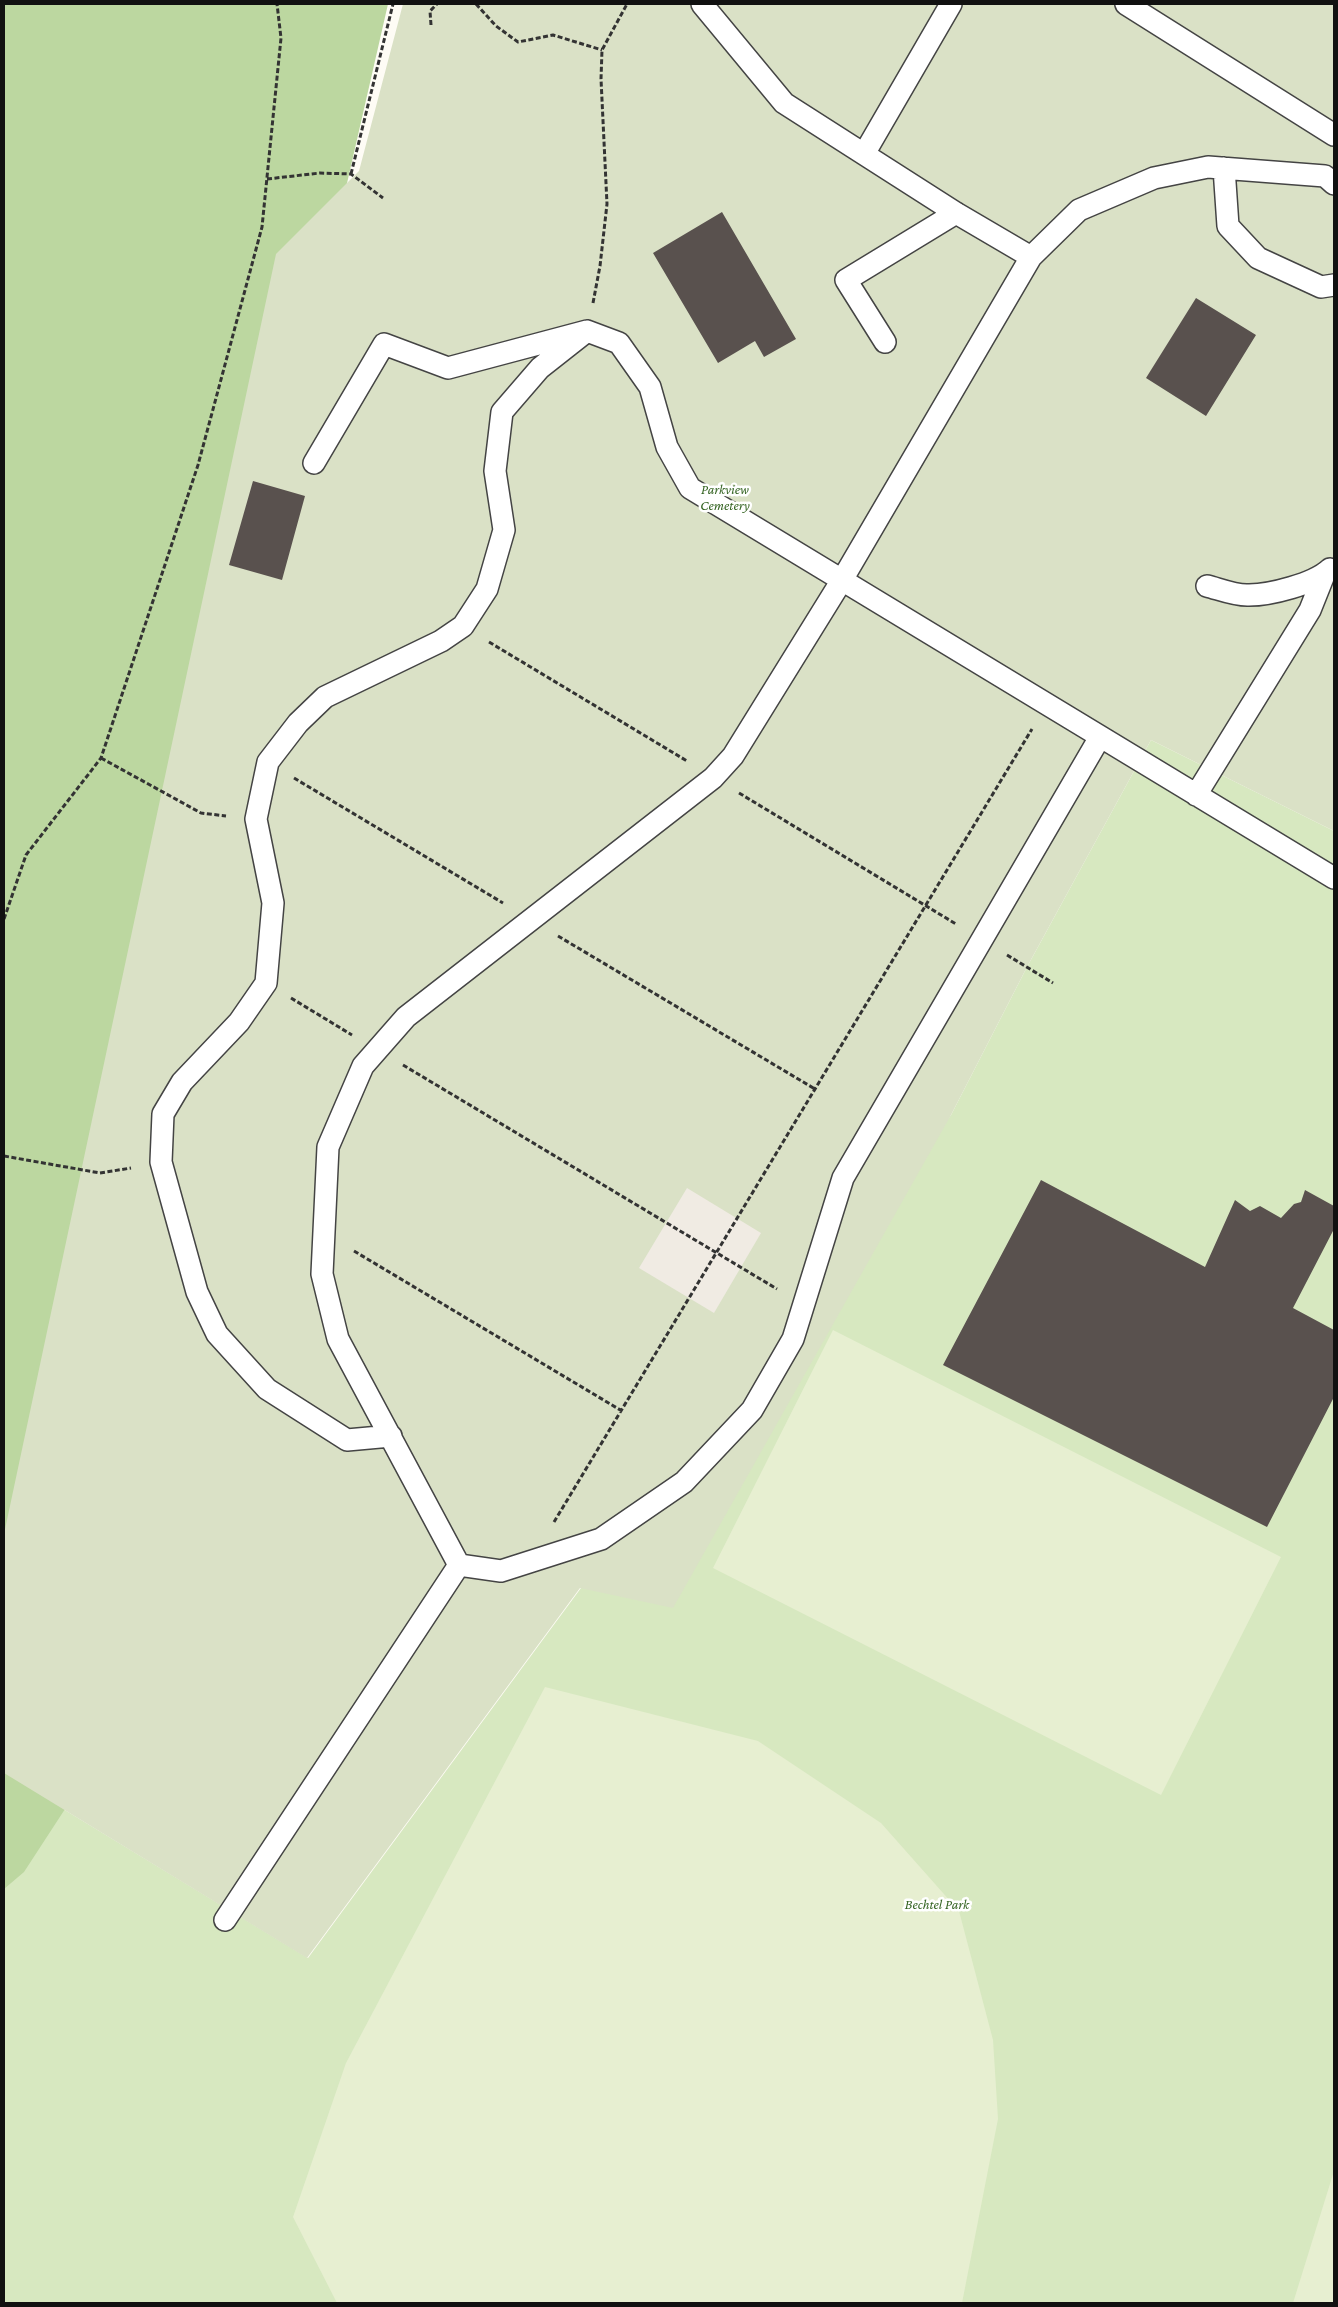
<!DOCTYPE html>
<html>
<head>
<meta charset="utf-8">
<style>
	body { margin:0 }
	#map { position:relative; width:1338px; height:2307px; overflow:hidden; background:#fefcf5; font-family:"Crimson Pro",serif }
	canvas { display:block }
	.frame { position:absolute; inset:0; border:5px solid #111; pointer-events:none }
</style>
</head>
<body>
<div id="map">
<canvas width="1338" height="2307"></canvas>
<div class="frame"></div>
</div>
<script>
const ctx = document.querySelector('canvas').getContext('2d');
ctx.lineJoin = 'round';
function fill(path, color) {
  ctx.fillStyle = color;
  ctx.fill(path, 'evenodd');
}
function stroke(path, color, width, dash) {
  ctx.strokeStyle = color;
  ctx.lineWidth = width;
  ctx.lineCap = dash ? 'butt' : 'round';
  ctx.setLineDash(dash || []);
  ctx.stroke(path);
}
function drawText(font, color, halo, rows, align = 'center') {
  ctx.font = font + ' "Crimson Pro",serif';
  ctx.lineWidth = 5;
  ctx.setLineDash([]);
  ctx.textBaseline = 'middle';
  ctx.strokeStyle = halo;
  ctx.fillStyle = color;
  for (const [text, x, y, turn = 0] of rows) {
    ctx.save();
    ctx.translate(x, y);
    ctx.rotate((+turn || 0) * Math.PI / 180);
    ctx.textAlign = isNaN(turn) ? turn : align;
    if (halo) ctx.strokeText(text, 0, 0);
    ctx.fillText(text, 0, 0);
    ctx.restore();
  }
}
const green = new Path2D(`
	M1151 740 1334 831V2303H4V1773L308 1958 581 1588 951 1115 1027 967Z`);
const forest = new Path2D(`
	M4 4H388L89 1311 138 1697 24 1872 4 1889Z`);
const cemetery = new Path2D(`
	M403 4H1334V831L1151 740 1027 967 951 1115 673 1608 580 1588 307 1958 4 1773V1534L276 254 359 171Z`);
const pitch = new Path2D(`
	M833 1330 1281 1557 1161 1795 713 1568Z
	M545 1687 758 1741 881 1823 959 1911 993 2040 998 2119 962 2303H337L293 2217 346 2063Z
	M1334 2171V2303H1293Z`);
const plaza = new Path2D(`
	M687 1188 761 1233 714 1313 639 1268Z`);
const building = new Path2D(`
	M722 212 796 339 764 357 755 341 718 363 653 253Z
	M1196 298 1256 335 1206 416 1146 378Z
	M253 481 305 496 282 580 229 565Z
	M1041 1180 1205 1267 1235 1200 1250 1211 1260 1206 1281 1218 1294 1204 1301 1202 1305 1190 1334 1206V1229L1293 1308 1334 1330V1397L1267 1527 943 1365Z`);
const path = new Path2D(`
	M476 4 496 26 518 42 553 35 602 50
	M431 25 430 11 437 4
	M351 174 393 4
	M267 179 320 173 351 174 383 198
	M593 303 600 266 607 204 601 79 602 50 627 4
	M489 642 687 761
	M101 758 201 813 226 816
	M294 778 503 903
	M739 793 956 924
	M4 919 26 855 101 758 198 465 262 227 281 38 277 4
	M558 936 815 1089
	M1007 955 1053 983
	M291 998 352 1035
	M403 1065 777 1289
	M4 1156 100 1173 131 1168
	M354 1251 622 1411
	M554 1522 1032 729`);
const lane = new Path2D(`
	M702 4 784 103 956 213 1031 257
	M1126 4 1334 135
	M864 154 951 4
	M1224 168 1228 226 1258 258 1321 287 1334 285
	M885 342 846 280 956 213
	M314 463 384 344 448 368 587 331 619 343 650 387 667 447 690 488 1334 878
	M1207 586C1219 589 1236 596 1249 595 1270 595 1314 584 1330 569
	M1196 795 1310 610 1324 575
	M391 1436 347 1440 267 1389 217 1334 197 1292 161 1162 163 1114 182 1082 239 1022 266 983 273 903 256 819 268 762 298 723 325 697 441 641 463 626 487 589 504 530 495 471 502 412 540 368 587 331
	M459 1565 338 1339 322 1274 328 1147 363 1066 406 1017 713 778 733 756 842 580 1031 257 1079 210 1154 178 1208 167 1325 176 1334 184
	M459 1565 501 1571 601 1539 684 1482 752 1410 793 1339 843 1178 1100 737
	M225 1920 459 1565`);
const parkNames = [
	["Parkview",725,490],
	["Cemetery",725,506],
	["Bechtel Park",937,1905]
];
fill(green, '#d7e8c0');
fill(forest, '#bcd7a0');
fill(cemetery, '#dae1c6');
fill(pitch, '#e7efd1');
fill(plaza, '#f0ebe3');
fill(building, '#59514e');
stroke(lane, '#444', 24);
stroke(path, '#333', 3, [5, 2.5]);
stroke(lane, '#fff', 21);
drawText('italic 14px', '#366524', '#fff', parkNames);
</script>
</body>
</html>
